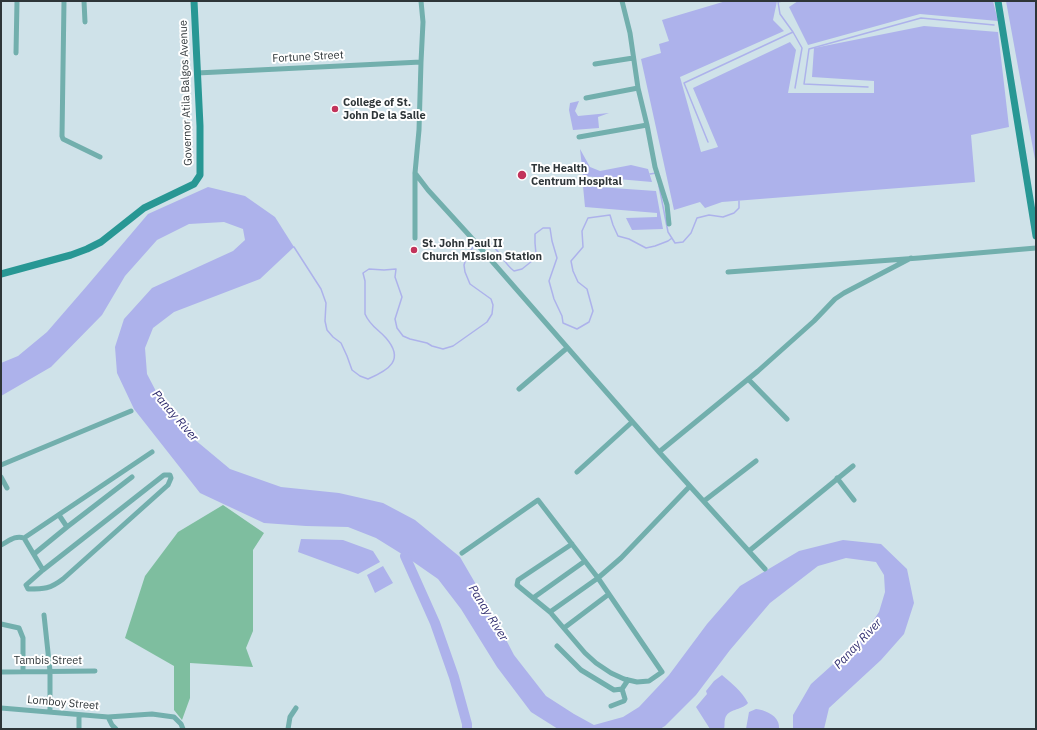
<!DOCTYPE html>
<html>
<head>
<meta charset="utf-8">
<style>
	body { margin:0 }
	#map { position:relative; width:1037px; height:730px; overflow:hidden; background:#cfe2e9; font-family:"IBM Plex Sans",sans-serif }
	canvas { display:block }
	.frame { position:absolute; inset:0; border:2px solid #2e3538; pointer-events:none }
</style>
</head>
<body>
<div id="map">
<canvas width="1037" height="730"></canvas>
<div class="frame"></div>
</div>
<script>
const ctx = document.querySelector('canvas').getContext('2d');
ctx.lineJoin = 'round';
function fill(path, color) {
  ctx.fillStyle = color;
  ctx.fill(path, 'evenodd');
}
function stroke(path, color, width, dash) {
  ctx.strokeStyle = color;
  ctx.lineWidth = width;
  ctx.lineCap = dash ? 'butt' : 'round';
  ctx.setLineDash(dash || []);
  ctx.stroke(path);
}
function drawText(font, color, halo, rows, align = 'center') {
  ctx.font = font + ' "IBM Plex Sans",sans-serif';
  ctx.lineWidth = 4;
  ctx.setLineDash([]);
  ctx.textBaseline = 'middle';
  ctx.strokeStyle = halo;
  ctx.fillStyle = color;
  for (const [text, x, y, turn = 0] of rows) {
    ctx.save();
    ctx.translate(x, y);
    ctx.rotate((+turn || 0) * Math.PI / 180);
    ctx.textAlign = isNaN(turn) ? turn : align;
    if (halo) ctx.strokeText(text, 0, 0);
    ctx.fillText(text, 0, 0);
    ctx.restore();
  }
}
const green = new Path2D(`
	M223 505 264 533 253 550V631L246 648 253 667 190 663V698L182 720 174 710V666L125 638 145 576 178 532Z`);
const water = new Path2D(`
	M726 1H777L773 20 784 31 680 77 701 152 718 147 693 88 790 42 796 50 788 93H874V81L812 77 814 48 924 26 998 32 1009 127 971 135 975 182 722 202 705 208 700 202 674 210 641 59 661 53 659 44 669 41 662 20Z
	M798 1H993L998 21 920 14 808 45 789 7Z
	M1006 1H1036V165Z
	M579 101 575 111 578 116 609 113 598 117 599 128 573 130 569 110 570 103Z
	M580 149 590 167 600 171 631 165 648 169 652 182 583 176Z
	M583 186 656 191 663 229 632 230 626 218 657 217V213L585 207Z
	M208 187 245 196 275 217 294 247 260 279 174 312 153 328 145 348 147 374 159 397 188 434 230 469 281 487 339 493 383 503 415 520 460 557 488 605 514 655 546 696 574 714 594 725 623 717 639 707 669 675 707 624 740 586 799 551 843 540 881 544 907 569 914 603 904 634 881 660 829 708 824 729H793V715L811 684 860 640 879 612 885 592 884 575 876 562 846 558 818 566 770 603 730 650 696 695 665 726 660 729H558L531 712 497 667 461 609 438 579 405 556 376 538 348 527 306 526 264 523 200 493 134 409 117 373 115 347 124 319 152 288 233 251 245 240 243 229 224 222 189 224 157 240 125 276 102 315 51 367 1 396V363L18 356 47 332 86 287 148 214Z
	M301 539 343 540 373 551 380 562 358 574 298 552Z
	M383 566 393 583 375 593 367 575Z
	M722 675C731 683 742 691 748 703 741 711 728 708 725 719 724 722 725 726 724 729H710L696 707 707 694 706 691 714 681Z
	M756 709C764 710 775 714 778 722 779 724 779 727 779 729H746L749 712Z`);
const stream = new Path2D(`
	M793 32 802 48 795 88
	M868 87 804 84 809 49 921 18 994 25
	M708 142 684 83 793 32 780 14 778 2 782 1
	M650 174 656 173
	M659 186 668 232 675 243 683 242 691 233 697 218 709 215 723 217 734 213 739 208V201
	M479 243 486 240C499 248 503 263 514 271L522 269 532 261 536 254 535 243V234L543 228H550L552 241 557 258 549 281 554 299 562 316 563 323 577 329 589 322 593 311 587 289 578 282 573 271 571 261 583 247 582 231 588 218 610 215 613 225 618 236 629 239 646 248 655 246 668 241 672 238
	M293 247H294L321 289 326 303 325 321 327 330 333 337 341 343 347 356 352 370 360 376 368 379C389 370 405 360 386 338 378 329 370 326 365 314V281L363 273 369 269 384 270 396 269 395 277 402 297 395 319 397 328 403 336 410 339 427 343 432 346 443 349 453 346 487 322 492 314 493 305 491 299 470 284 465 272 464 265 467 256 475 244`);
const river = new Path2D(`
	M405 556 435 623 454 677 467 724V729`);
const minor = new Path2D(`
	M64 1 62 136 63 139 100 157
	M84 1 85 22
	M622 1 630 33 638 88 647 125 655 167 667 205 669 224
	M16 53 17 1
	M595 64 633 58
	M197 73 421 62
	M586 98 638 88
	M579 137 647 125
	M415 173 428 190 469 235 587 370 659 452 765 569
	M415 238V173L419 130 421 62 423 22 421 1
	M728 272 919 258 1036 248
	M748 379 787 419
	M519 389 567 348
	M659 452 758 371 814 321 835 299 844 293 911 258
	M1 465 131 411
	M577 472 632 422
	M164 475H170L171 478 168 485 63 579C50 589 44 589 28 589L26 585 43 570Z
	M1 477 7 488
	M837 478 854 500
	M704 501 756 461
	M59 515 67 527 132 477
	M24 538 152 452
	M1 545C9 541 15 535 24 538L43 570
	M749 551 853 466
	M462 553 538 500 598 578 662 672 649 681 637 682 624 679 611 673 596 663 585 653 550 612 517 585 518 580 572 544
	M34 554 67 527
	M533 598 585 561
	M550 612 598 578 621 558 690 486
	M44 615 50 671V712
	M1 624 19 628 23 638V671
	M564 628 609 594
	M557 646 581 670 614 690 622 689 628 680
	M1 672 95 671
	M611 706 624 701 625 699 622 689
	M1 708 108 717 152 714 174 717 181 724 183 729
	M108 717 112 725 116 729
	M79 729V715
	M288 729 290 717 296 708`);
const secondary = new Path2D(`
	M998 1 1036 236
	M1 274 71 255 87 249 101 242 144 208 194 184 200 175V126L194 1`);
const markers = [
	[335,109,4,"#c2335b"],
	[522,175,5,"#c2335b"],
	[414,250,4,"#c2335b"]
];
const streetNames = [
	["Fortune Street",308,57,-3],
	["Governor Atila Balgos Avenue",186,93,-92],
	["Tambis Street",48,661],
	["Lomboy Street",63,703,5]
];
const poiNames = [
	["College of St.",343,103],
	["John De la Salle",343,116],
	["The Health",531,169],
	["Centrum Hospital",531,182],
	["St. John Paul II",422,244],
	["Church MIssion Station",422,257]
];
const waterNames = [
	["Panay River",175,416,49],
	["Panay River",488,613,58],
	["Panay River",858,644,-47]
];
fill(green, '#7ebe9f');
fill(water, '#adb2eb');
stroke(stream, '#adb2eb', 1.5);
stroke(river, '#adb2eb', 10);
stroke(minor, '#72afad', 5);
stroke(secondary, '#289794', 7);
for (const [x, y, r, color] of markers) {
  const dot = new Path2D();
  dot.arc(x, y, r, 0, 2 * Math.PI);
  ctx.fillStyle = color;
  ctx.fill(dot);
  stroke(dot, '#fff', 1.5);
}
drawText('11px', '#2e3538', '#fff', streetNames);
drawText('bold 11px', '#2e3538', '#fff', poiNames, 'left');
drawText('italic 12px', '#302d6f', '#fff', waterNames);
</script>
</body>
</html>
